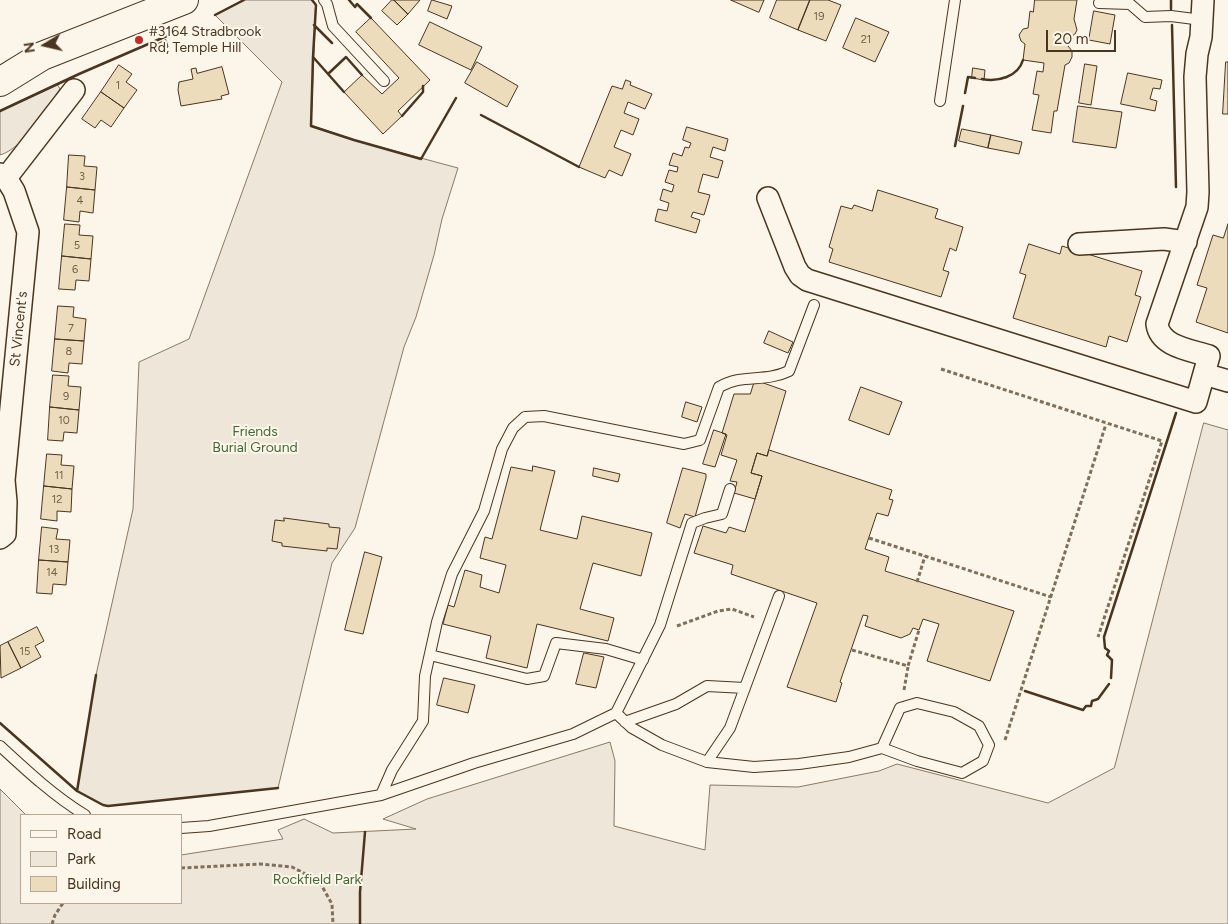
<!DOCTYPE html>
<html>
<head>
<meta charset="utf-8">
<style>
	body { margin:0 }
	#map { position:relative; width:1228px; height:924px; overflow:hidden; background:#fbf6e9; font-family:Figtree,sans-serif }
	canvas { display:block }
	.legend { position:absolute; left:20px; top:814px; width:162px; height:90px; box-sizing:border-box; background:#fbf6e9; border:1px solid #b4a999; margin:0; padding:6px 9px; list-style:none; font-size:15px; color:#4a3520 }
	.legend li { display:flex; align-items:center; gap:10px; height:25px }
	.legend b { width:25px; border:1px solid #b4a999 }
	.north { position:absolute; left:20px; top:20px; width:50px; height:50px; -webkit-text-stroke:4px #fbf6e9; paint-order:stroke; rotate:261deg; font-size:14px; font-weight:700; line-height:20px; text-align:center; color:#4a3520 }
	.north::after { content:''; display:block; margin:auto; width:18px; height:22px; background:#4a3520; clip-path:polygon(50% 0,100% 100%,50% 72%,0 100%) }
	.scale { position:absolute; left:1046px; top:30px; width:70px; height:22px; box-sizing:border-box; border:2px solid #4a3520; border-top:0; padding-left:6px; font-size:15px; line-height:18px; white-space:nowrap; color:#4a3520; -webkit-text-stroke:4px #fbf6e9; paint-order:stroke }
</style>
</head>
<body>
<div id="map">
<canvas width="1228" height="924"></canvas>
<ul class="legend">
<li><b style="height:6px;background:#fbf6e9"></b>Road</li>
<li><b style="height:14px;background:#ede6d9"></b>Park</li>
<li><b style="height:14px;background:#ecdcbc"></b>Building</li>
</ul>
<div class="north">N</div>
<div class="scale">20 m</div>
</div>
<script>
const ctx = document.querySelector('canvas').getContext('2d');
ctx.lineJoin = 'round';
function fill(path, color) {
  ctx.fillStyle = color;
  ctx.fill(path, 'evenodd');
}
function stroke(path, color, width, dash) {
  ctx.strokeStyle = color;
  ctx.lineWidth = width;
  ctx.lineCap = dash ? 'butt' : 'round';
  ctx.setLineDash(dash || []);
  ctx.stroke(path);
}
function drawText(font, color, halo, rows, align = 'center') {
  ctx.font = font + ' Figtree,sans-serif';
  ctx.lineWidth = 4;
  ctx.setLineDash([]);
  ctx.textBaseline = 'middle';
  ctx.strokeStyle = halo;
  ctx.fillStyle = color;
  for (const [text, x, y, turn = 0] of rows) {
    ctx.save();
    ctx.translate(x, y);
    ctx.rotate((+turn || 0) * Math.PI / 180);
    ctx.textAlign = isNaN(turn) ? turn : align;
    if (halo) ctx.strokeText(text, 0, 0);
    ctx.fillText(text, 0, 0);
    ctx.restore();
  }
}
const green = new Path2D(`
	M244 0H312L316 5 311 125 354 140 458 168 442 219 434 255 416 317 404 347 355 528 332 563 278 788 108 806 103 805 77 791 96 675 133 509 139 362 189 339 282 82 215 15Z
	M57 84 60 89C45 110 24 148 0 155V111Z
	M1204 423 1228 430V924H0V789L26 815H21V903H181V855L283 839 278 830 304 819 333 833 416 829 383 819 427 799 610 742 615 761 614 826 705 850 710 785 798 787 879 771 897 764 1048 803 1114 768Z`);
const building = new Path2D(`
	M392 0H394L408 14 397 25 382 11Z
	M394 0H420L408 14Z
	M432 0 452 6 447 19 428 11Z
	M731 0H764L759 12Z
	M777 0H810L798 30 770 18Z
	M810 0H828L841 5 826 41 798 30Z
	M1035 0H1077L1074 19 1077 30 1075 34 1069 38 1068 46 1072 51V57L1069 63 1065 65 1057 111H1054L1051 133 1032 130 1039 95 1033 94 1037 71 1043 72 1044 63 1023 60 1025 44 1021 41 1019 35 1023 29 1028 28 1030 11 1033 12Z
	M1094 11 1115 15 1110 44 1089 40Z
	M371 18 430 80 398 111 402 116 383 134 344 92 362 75 382 94 399 78 356 32Z
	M856 18 889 32 875 62 843 48Z
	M430 22 482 47 471 70 419 45Z
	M166 40 168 47 160 50 158 44Z
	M477 62 518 86 507 107 465 83Z
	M1226 62H1228V114H1223Z
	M1085 64 1097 66 1091 105 1079 103Z
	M119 65 132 74 126 82 137 90 124 108 101 92Z
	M222 67 229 94 221 96 222 99 181 106 178 90 179 82 193 79 191 69 196 68 197 73Z
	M973 68 985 70 984 80 972 78Z
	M1128 73 1162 80 1160 89 1153 88 1150 99 1157 101 1155 111 1121 104Z
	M626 80 631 82 630 85 652 94 645 109 628 102 624 113 639 119 633 135 621 130 614 147 631 154 622 176 609 170 605 178 579 167 612 86 622 89Z
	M101 92 124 108 111 127 101 120 95 128 82 119Z
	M1078 106 1122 112 1116 148 1073 142Z
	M687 127 728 139 725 151 713 147 710 157 723 161 718 178 703 174 698 192 710 195 704 215 693 212 691 217 700 220 696 233 655 221 658 209 667 211 669 203 660 200 663 189 672 192 674 185 665 182 669 170 677 172 678 167 669 165 673 153 682 156 685 147 689 148 691 143 683 140Z
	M962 129 991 135 988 148 959 141Z
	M991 135 1022 142 1019 154 988 148Z
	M69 155 85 156 84 166 97 167 95 190 67 187Z
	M67 187 95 190 93 213 80 211 79 222 64 220Z
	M878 190 938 209 935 218 963 227 956 251 950 248 943 270 949 272 941 297 829 262 833 249 829 247 841 206 852 209 854 205 872 211Z
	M65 224 80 225 79 235 93 236 91 259 62 256Z
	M1228 224V333L1196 322 1207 288 1197 285 1213 235 1223 238Z
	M1029 244 1060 254 1062 246 1142 271 1135 295 1141 297 1127 342 1109 336 1106 347 1013 318 1026 275 1020 273Z
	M62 256 91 259 89 281 76 280 75 290 59 289Z
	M58 306 74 307 73 317 86 319 84 341 55 339Z
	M769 331 793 342 788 353 764 343Z
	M55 339 84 341 82 364 69 363 68 373 52 371Z
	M53 375 69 376 68 386 81 387 79 410 50 407Z
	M755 380 786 391 767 456 757 453 751 473 762 476 755 499 734 493 737 482 730 481 737 460 721 455 727 435 722 433 734 394H750Z
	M861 387 902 402 889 435 849 420Z
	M686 402 702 407 697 422 682 417Z
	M50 407 79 410 77 433 64 432 63 441 48 440Z
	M714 430 726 434 715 467 703 464Z
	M769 450 892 490 889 499 893 500 888 516 877 513 865 549 889 557 885 571 1014 611 990 681 927 661 939 624 923 619 919 630 913 628 910 634 901 638 865 626 868 616 863 615 840 682 842 683 836 702 787 687 817 603 731 574 733 565 694 553 703 526 726 533 729 527 745 532 762 476 751 473 757 453 767 456Z
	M47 454 62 455 61 465 74 466 72 489 44 486Z
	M533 466 555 471 540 530 577 539 582 516 652 533 641 576 593 563 580 609 614 618 608 641 537 624 527 668 486 658 491 636 443 624 448 605 454 607 465 570 482 575 480 587 499 593 506 565 480 558 485 537 492 539 511 467 532 471Z
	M594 468 620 474 618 482 593 476Z
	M683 468 706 474V478L695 517 685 514 680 528 667 523Z
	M44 486 72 489 71 512 57 511V521L41 519Z
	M284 518 329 524V527L340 528 337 549 327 548V551L282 546V543L272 541 275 520 284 521Z
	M42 527 58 529 56 539 70 540 68 562 39 560Z
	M365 552 382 557 363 634 345 630Z
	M39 560 68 562 66 585 53 584 52 594 37 593Z
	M37 627 44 641 35 646 41 657 21 668 8 642Z
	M8 642 21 668 1 678 0 646Z
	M584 653 604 657 596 688 576 684Z
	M444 678 475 685 468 713 437 705Z`);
const path = new Path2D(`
	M941 369 1162 441 1098 637
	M869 538 1051 597
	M917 582 925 556
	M677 626 718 611 732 609 754 617
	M852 650 908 666 919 630
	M904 690 908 667
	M1005 740 1106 424
	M181 868 260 864 292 867 319 881 332 904 333 924
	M52 924 55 915 63 903`);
const lane = new Path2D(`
	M324 0 327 4 333 26 384 81
	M1099 3 1130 4 1145 17 1171 16 1202 20
	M940 101 955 0
	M430 655 527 679 544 676 556 643 606 649 643 660
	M616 713 632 728 662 745 707 762 754 767 799 764 849 757 882 748 917 761 962 773 983 761 989 745 979 726 954 712 917 703 900 708 882 748
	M625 722 676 704 707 686 745 688
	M0 746C27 771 54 796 85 815
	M707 762 730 728 779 596
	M381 795 392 770 423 721 425 676 437 622 452 574 484 511 502 449 513 428 525 417 544 416 684 444 700 440 719 387C743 373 764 383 789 371L814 305
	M181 828 209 826 381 795 474 763 573 734 616 713 660 625 692 523 705 518 722 514 730 489`);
const street = new Path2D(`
	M0 174 6 178 14 191 28 232 4 480 0 479
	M6 178 74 90
	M768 198 795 267 800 275 807 280 1196 402 1209 356C1191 350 1160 347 1157 324L1197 207 1198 192 1195 77 1197 54 1201 37 1203 0
	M1079 244 1164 239 1186 242
	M1204 374 1228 381
	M0 538 5 534 6 502 4 480`);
const secondary = new Path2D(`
	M0 82 42 56 184 0`);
const wall = new Path2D(`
	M312 0 316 5 313 57 344 92
	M349 0 355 7 357 4 371 18
	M1171 0V9
	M215 15 244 0
	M314 25 332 43
	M1172 25 1176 187
	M313 57 311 126 354 140 421 159 456 98
	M328 74 346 57 362 75
	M982 79C998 82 1018 77 1023 60
	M965 93 968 77 975 78
	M0 111 79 74 176 32
	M481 115 579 167
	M402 116 423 92V86
	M955 146 963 106
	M1111 678 1112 660 1107 655 1109 651 1105 648 1104 637 1176 413
	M1025 691 1083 710 1086 706H1091L1092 701 1098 699 1109 684
	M0 723 77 791 96 675
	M77 791 103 805 108 806 278 788
	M360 924V892L365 832`);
const markers = [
	[139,40,5,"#c62828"]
];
const numberNames = [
	["19",819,17],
	["21",866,40],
	["1",118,86],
	["3",82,177],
	["4",80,201],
	["5",77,246],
	["6",75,270],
	["7",71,329],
	["8",69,352],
	["9",66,397],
	["10",64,421],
	["11",59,476],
	["12",57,500],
	["13",54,550],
	["14",52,573],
	["15",25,652]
];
const poiNames = [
	["#3164 Stradbrook",149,32],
	["Rd, Temple Hill",149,48]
];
const streetNames = [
	["St Vincent's",19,329,-84]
];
const parkNames = [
	["Friends",255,432],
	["Burial Ground",255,448],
	["Rockfield Park",317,880]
];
fill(green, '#ede6d9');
stroke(green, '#887966', 1);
fill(building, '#ecdcbc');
stroke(building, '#4a3520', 1);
stroke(lane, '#4a3520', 12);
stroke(street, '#4a3520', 24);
stroke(secondary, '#4a3520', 30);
stroke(path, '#7f6f5c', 3, [4, 2.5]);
stroke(lane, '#fbf6e9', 10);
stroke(street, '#fbf6e9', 21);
stroke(secondary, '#fbf6e9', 28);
stroke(wall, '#4a3520', 2.5);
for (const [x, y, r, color] of markers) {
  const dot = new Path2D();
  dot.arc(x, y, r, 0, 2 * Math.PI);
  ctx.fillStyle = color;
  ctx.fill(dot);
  stroke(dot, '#fbf6e9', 2);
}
drawText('11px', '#725f47', null, numberNames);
drawText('14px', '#4a3520', '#fbf6e9', poiNames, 'left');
drawText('14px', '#4a3520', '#fbf6e9', streetNames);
drawText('14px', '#436837', '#fbf6e9', parkNames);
</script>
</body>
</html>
